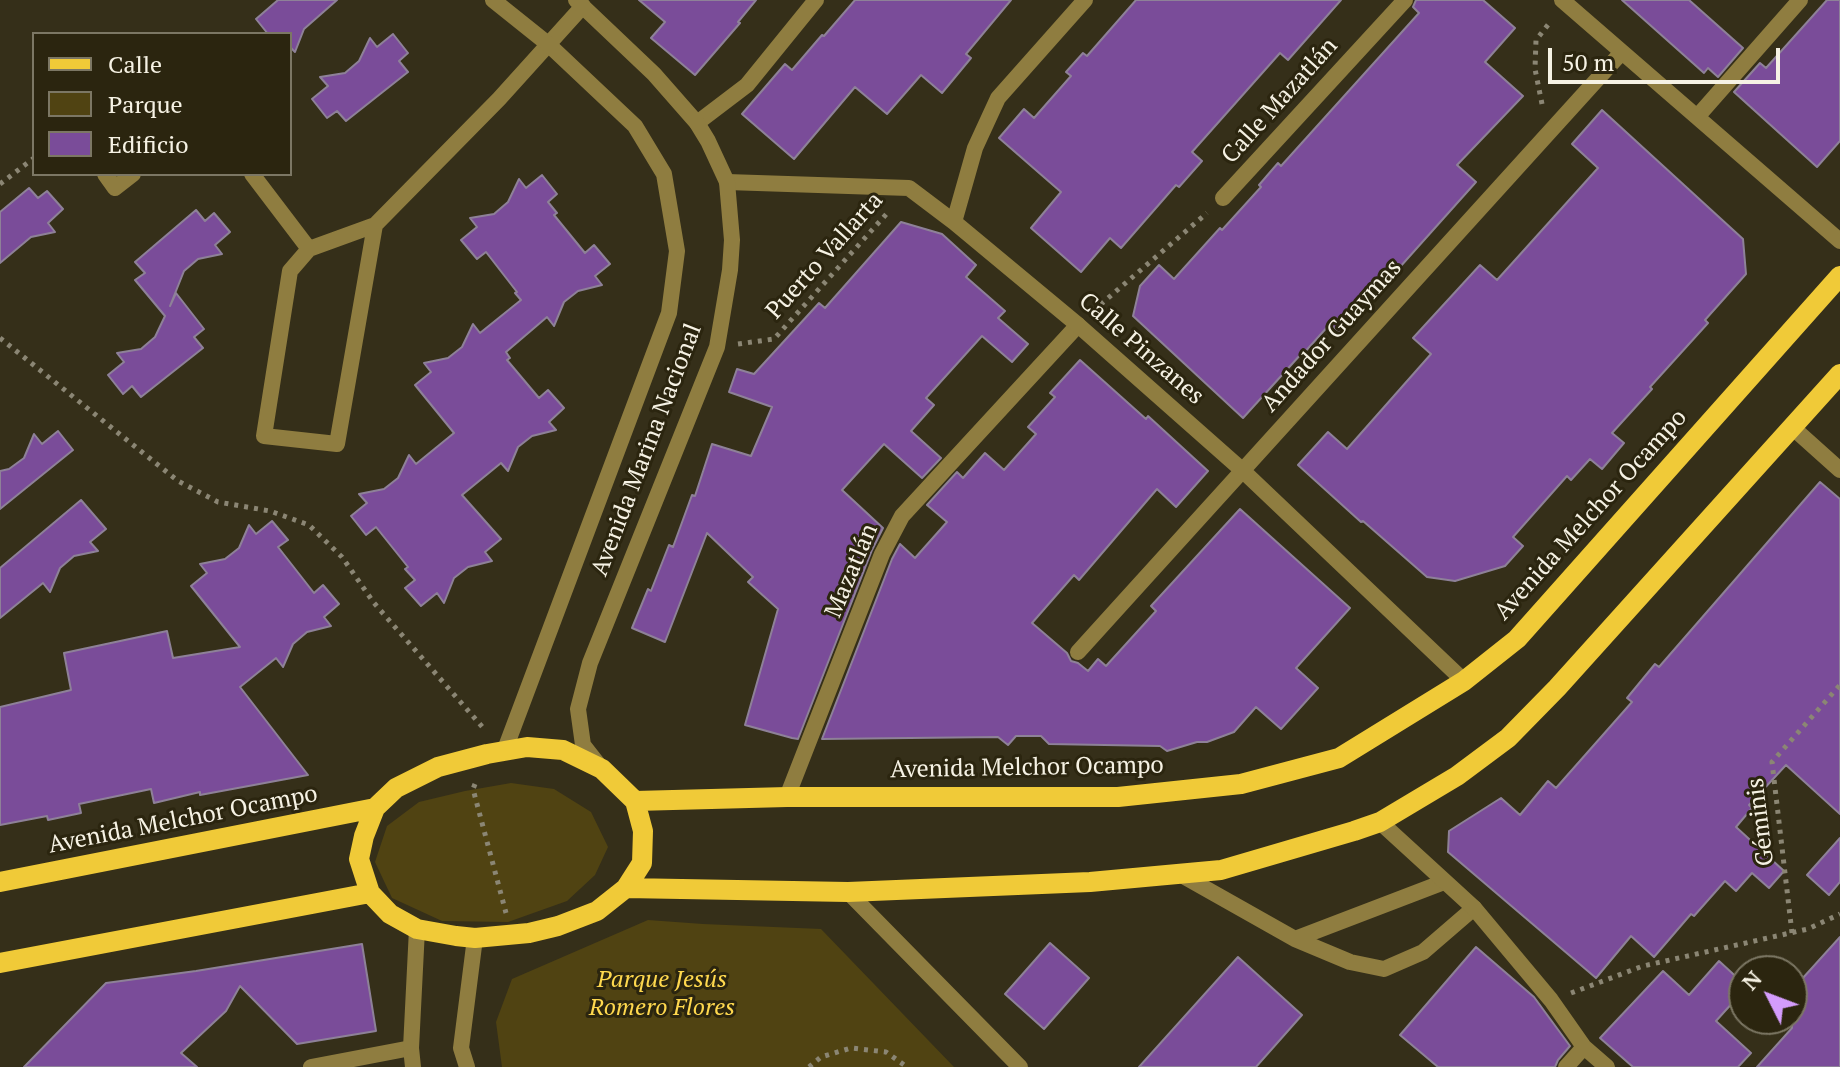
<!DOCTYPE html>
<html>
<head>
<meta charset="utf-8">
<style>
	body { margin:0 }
	#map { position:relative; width:1840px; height:1067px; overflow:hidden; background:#352f19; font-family:"PT Serif",serif }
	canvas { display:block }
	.legend { position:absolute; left:32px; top:32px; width:260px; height:144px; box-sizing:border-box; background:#2b250f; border:2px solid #7c7764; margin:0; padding:10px 14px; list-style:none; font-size:24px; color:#f6f2e4 }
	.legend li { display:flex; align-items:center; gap:16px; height:40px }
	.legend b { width:40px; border:2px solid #7c7764 }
	.north { position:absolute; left:1728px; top:955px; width:80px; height:80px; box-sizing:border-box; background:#2b250f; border:2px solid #7c7764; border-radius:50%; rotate:312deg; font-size:22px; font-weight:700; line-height:32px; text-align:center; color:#f6f2e4 }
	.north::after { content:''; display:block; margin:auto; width:28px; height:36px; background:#d49cfc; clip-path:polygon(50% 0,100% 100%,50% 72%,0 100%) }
	.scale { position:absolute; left:1548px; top:48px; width:232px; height:36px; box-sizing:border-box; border:4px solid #f6f2e4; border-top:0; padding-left:10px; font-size:24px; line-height:28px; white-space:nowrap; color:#f6f2e4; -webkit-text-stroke:6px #2b250f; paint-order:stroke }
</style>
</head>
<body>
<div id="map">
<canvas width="1840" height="1067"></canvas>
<ul class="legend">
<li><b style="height:10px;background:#f0ca38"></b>Calle</li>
<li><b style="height:22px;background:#504312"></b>Parque</li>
<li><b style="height:22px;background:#7a4c99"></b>Edificio</li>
</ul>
<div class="north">N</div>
<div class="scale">50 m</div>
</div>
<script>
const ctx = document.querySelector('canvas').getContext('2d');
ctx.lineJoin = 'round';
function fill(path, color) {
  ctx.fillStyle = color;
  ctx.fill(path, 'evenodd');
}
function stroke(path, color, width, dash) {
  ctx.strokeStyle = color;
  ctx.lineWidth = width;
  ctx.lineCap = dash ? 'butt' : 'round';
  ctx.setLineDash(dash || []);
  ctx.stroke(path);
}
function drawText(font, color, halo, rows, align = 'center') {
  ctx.font = font + ' "PT Serif",serif';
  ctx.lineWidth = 6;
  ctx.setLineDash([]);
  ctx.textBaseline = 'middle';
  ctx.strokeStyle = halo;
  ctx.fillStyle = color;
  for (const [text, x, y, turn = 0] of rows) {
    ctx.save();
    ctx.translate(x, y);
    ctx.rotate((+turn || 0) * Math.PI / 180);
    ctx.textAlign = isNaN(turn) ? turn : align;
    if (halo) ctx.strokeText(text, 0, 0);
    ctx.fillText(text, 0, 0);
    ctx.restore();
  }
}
const green = new Path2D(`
	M511 783 554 789 591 812 608 847 595 875 567 901 508 922 442 921 392 898 375 862 387 826 419 802 465 791Z
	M648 920 703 924 821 929 954 1067H502L496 1022 512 979Z`);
const building = new Path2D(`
	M278 0H337L304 29 295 52 290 47V34H268L256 19Z
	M639 0H756L738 22 740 23 695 75 651 38 665 22Z
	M855 0H1011L966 54 971 58 942 93 921 75 887 114 855 87 794 159 742 114 785 64 792 70 822 35 824 36Z
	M1136 0H1341L1288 60 1280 53 1192 152 1202 161 1179 187 1176 185 1121 248 1110 238 1081 272 1031 228 1061 192 999 138 1024 109 1034 118 1071 76 1066 72 1083 53 1087 56Z
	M1416 0H1483L1515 28 1485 62 1523 96 1457 165 1476 182 1341 333 1330 324 1303 354 1302 353 1243 418 1133 316 1140 286 1159 265 1174 279 1220 228 1222 230 1261 187 1259 185 1278 163 1281 166 1419 13 1413 7Z
	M1622 0H1689L1743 48 1718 77 1708 68 1704 73Z
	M1827 0H1840V141L1817 167 1734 92 1760 63 1766 68Z
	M393 34 408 53 399 61 408 72 346 121 337 111 327 118 312 99 328 86 320 77 345 73 359 61 370 38 377 47Z
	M1602 110 1743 239 1746 274 1705 320 1708 323 1650 387 1652 389 1612 433 1624 443 1602 469 1590 459 1571 480 1567 476 1513 537 1523 546 1505 566 1455 581 1427 577 1363 521 1361 522 1298 465 1328 432 1347 449 1431 354 1413 338 1480 265 1497 280 1598 168 1572 144Z
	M542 175 557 194 548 202 557 213 554 215 585 253 594 245 610 264 595 276 602 285 578 291 564 302 554 326 547 317 506 352 510 358 507 360 539 398 548 390 564 408 549 422 556 430 532 436 518 447 508 471 501 463 462 495 501 539 485 552 492 561 468 567 454 578 444 603 437 593 421 606 405 588 415 580 405 569 408 567 376 527 366 535 351 516 367 503 359 494 384 489 398 478 409 455 416 464 454 433 415 385 431 372 424 363 448 358 462 347 473 324 480 333 521 300 515 293 517 292 486 252 477 259 461 240 477 227 470 218 494 214 508 202 519 179 526 188Z
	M29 188 38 198 47 191 63 209 48 223 55 232 31 237 0 263V212Z
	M196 210 205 221 214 213 230 232 215 245 222 254 198 259 184 271 170 306 176 293 204 329 194 337 203 348 141 397 132 386 123 394 108 375 124 362 117 353 141 349 155 337 165 316 135 280 145 273 135 262Z
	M901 222 942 234 976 265 966 277 1005 311 998 318 1028 344 1012 362 982 336 926 398 934 405 911 431 941 458 922 478 884 444 842 490 883 528 872 550 798 739 792 738 745 725 778 609 748 582 753 577 707 533 665 642 632 628 648 589 651 591 669 545 673 547 692 495 695 496 712 444 751 456 772 407 729 392 737 369 754 374 819 303 825 308Z
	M1080 360 1146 419 1148 416 1208 471 1176 507 1157 489 1079 580 1074 575 1032 623 1067 653 1071 661 1078 663 1088 671 1098 659 1106 666 1156 611 1151 606 1240 509 1350 608 1296 668 1318 688 1281 729 1256 707 1234 732 1207 742H1197L1167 751 1160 746 1049 744 1041 736H1016L1008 745 998 737 822 739 892 559 900 544 915 558 947 522 927 505 957 472 963 478 985 453 1004 470 1036 434 1028 427 1055 397 1050 393Z
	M58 431 73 450 0 509V471L9 469 24 458 34 434 42 444Z
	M1820 482 1840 499V814L1786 765 1749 805 1752 808 1736 827 1784 871 1769 888 1752 873 1736 891 1725 881 1694 916 1691 914 1654 957 1631 936 1596 978 1448 852 1449 831 1501 798 1520 815 1548 781 1556 788 1632 702 1627 698 1655 664 1659 667Z
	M81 500 106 529 90 542 98 551 74 556 60 568 50 592 43 583 0 618V568Z
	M272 521 288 540 278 547 314 593 323 585 339 604 324 617 331 626 307 632 293 644 283 667 276 658 240 687 308 775 200 795V792L154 803 151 789 79 804 81 813 48 820 47 816 0 825V707L71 690 64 653 167 631 173 658 240 647 191 586 207 573 200 564 225 559 239 548 249 525 256 534Z
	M1840 838V882L1829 895 1807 875Z
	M1840 937V1067H1757L1792 1028V990Z
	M1050 943 1089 978 1044 1029 1005 994Z
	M362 944 376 1031 297 1044 240 986 226 1011 181 1053 197 1067H24L106 983 196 971Z
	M1476 947 1534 997 1570 1046 1558 1060 1555 1067H1438L1400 1035Z
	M1238 957 1302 1015 1256 1067H1139Z
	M1719 961 1744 984V990L1716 1021 1751 1053 1738 1067H1633L1600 1038 1663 971 1689 995Z`);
const path = new Path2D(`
	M1542 104 1535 69 1536 40 1551 21
	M0 184 34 158
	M1093 311 1207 213
	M0 338 178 481 218 502 270 511 309 525 342 557 374 603 485 730
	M738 344 774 339 890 210
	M475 784 473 789 506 913
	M1792 933 1772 762 1840 685
	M1571 993 1643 966 1808 929 1840 914
	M809 1067 821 1057 851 1048 886 1052 907 1067`);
const service = new Path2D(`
	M105 174 115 188 133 174
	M252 174 309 249
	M375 225 337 444 264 436 290 271 309 249 375 225 499 99 583 6
	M1178 873 1295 939 1350 962 1384 969 1423 952 1474 908
	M1295 939 1444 882`);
const pedestrian = new Path2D(`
	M787 797 882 554 902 516 1078 325`);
const minor = new Path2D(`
	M1562 0 1840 241
	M1697 117 1800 0
	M697 123 747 85 816 0
	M727 182 909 188 954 222 1078 325 1242 470 1464 681
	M1223 198 1405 0
	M954 222 975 148 998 98 1085 0
	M1792 427 1840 470
	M1078 652 1622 52
	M1380 822 1474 908 1551 1000 1584 1047 1607 1067
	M311 1067 411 1048
	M1566 1067 1584 1047`);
const tertiary = new Path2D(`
	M493 0 548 44 635 126 664 174 677 251 669 313 504 752
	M576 0 654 74 697 123 708 141 727 182 732 240 730 270 717 347 590 663 578 709 583 745 601 768
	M848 892 1020 1067
	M413 1067 411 1048 417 929
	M467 1067 461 1048 475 938`);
const primary = new Path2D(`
	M527 747 563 750 602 769 635 801 643 831 642 863 626 888 597 911 558 926 529 933 475 938 456 936 417 929 390 914 370 893 359 859 364 836 375 808 396 788 438 767 487 754Z
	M635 801 787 797H1118L1241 784 1339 758 1464 681 1517 639 1840 276
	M0 882 375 808
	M626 888 848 892 1090 882 1221 870 1354 831 1380 822 1457 776 1508 738 1557 688 1840 374
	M0 963 370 893`);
const streetNames = [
	["Calle Mazatlán",1280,101,-48],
	["Puerto Vallarta",825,256,-48],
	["Andador Guaymas",1332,336,-48],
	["Calle Pinzanes",1141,349,41],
	["Avenida Marina Nacional",647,450,-69],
	["Avenida Melchor Ocampo",1591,515,-48],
	["Mazatlán",852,571,-67],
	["Avenida Melchor Ocampo",1027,768,-1],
	["Avenida Melchor Ocampo",183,820,-11],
	["Géminis",1761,822,-97]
];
const parkNames = [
	["Parque Jesús",662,980],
	["Romero Flores",662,1008]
];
fill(green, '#504312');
fill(building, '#7a4c99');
stroke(building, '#8e8198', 2);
stroke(path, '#8b8674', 5, [4, 6]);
stroke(service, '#8f7d40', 16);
stroke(pedestrian, '#8f7d40', 16);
stroke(minor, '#8f7d40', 16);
stroke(tertiary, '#8f7d40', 16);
stroke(primary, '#f0ca38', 20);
drawText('24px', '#f6f2e4', '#2b250f', streetNames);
drawText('italic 24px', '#fed84e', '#2b250f', parkNames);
</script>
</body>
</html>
